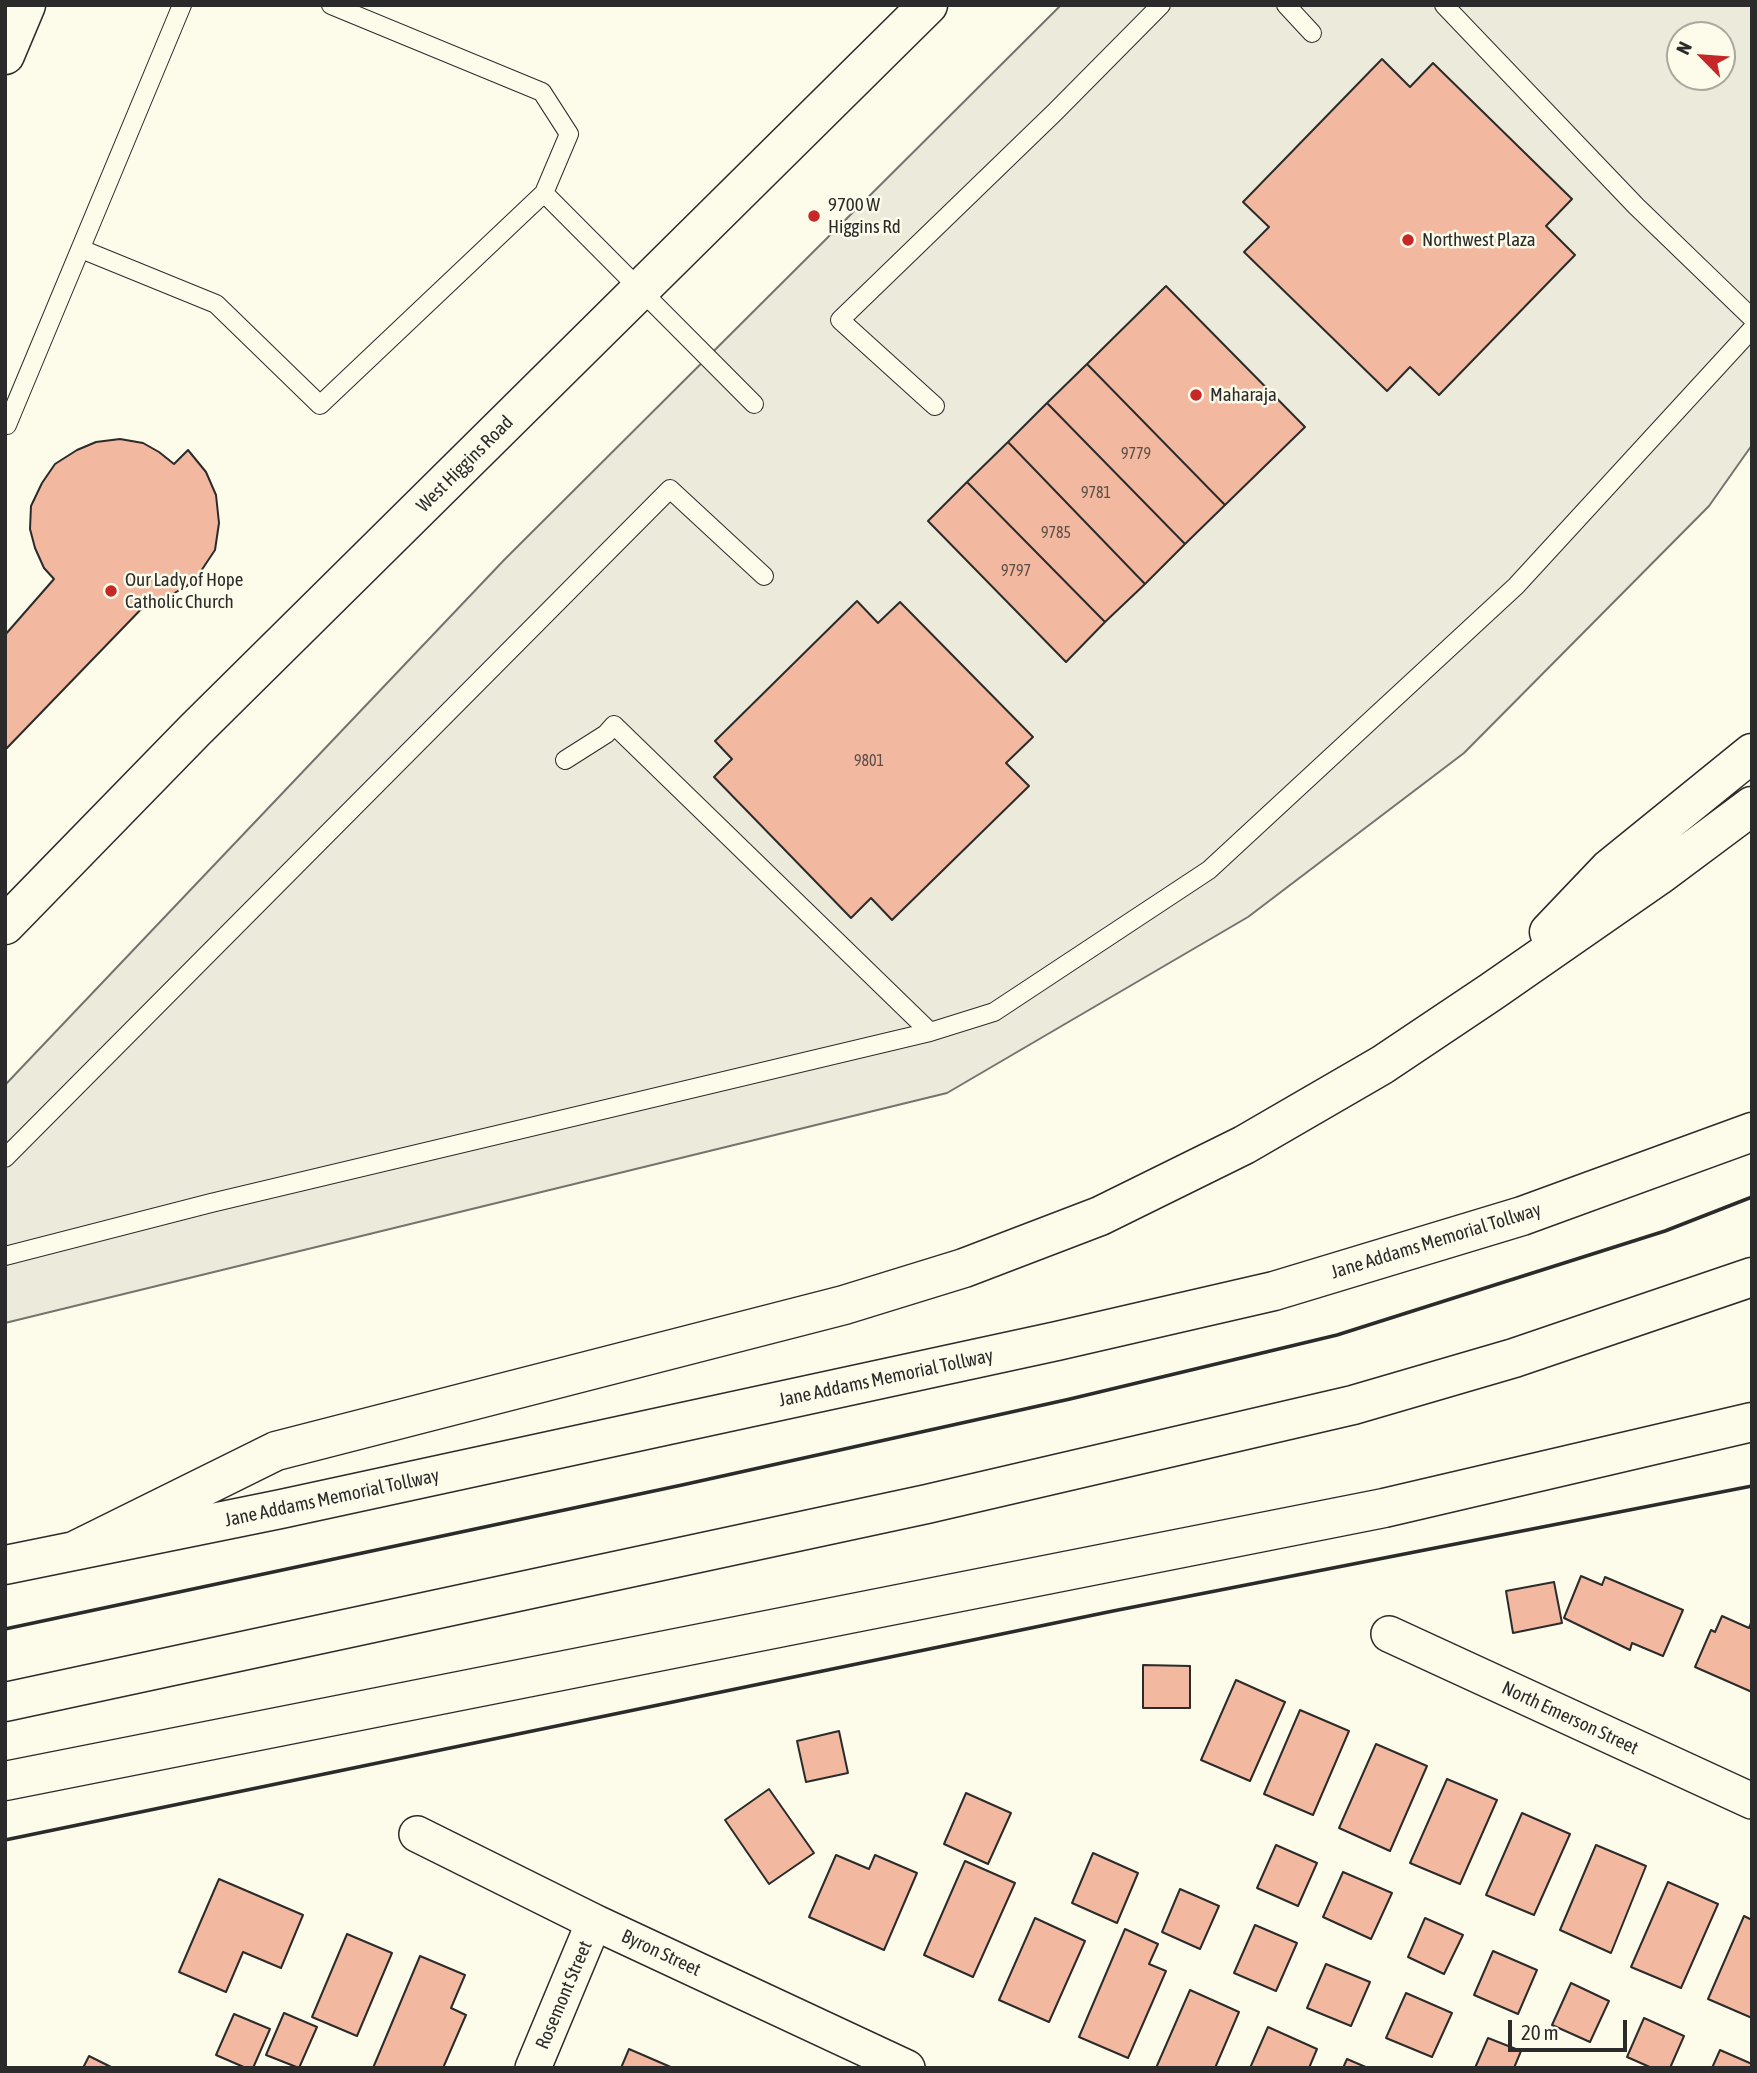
<!DOCTYPE html>
<html>
<head>
<meta charset="utf-8">
<style>
	body { margin:0 }
	#map { position:relative; width:1757px; height:2073px; overflow:hidden; background:#fdfbea; font-family:"Asap Condensed",sans-serif }
	canvas { display:block }
	.frame { position:absolute; inset:0; border:7px solid #2b2b2b; pointer-events:none }
	.north { position:absolute; left:1666px; top:21px; width:70px; height:70px; box-sizing:border-box; background:#fdfbea; border:2px solid #a9a89e; border-radius:50%; rotate:295deg; font-size:19px; font-weight:700; line-height:28px; text-align:center; color:#2b2b2b }
	.north::after { content:''; display:block; margin:auto; width:24px; height:32px; background:#c62828; clip-path:polygon(50% 0,100% 100%,50% 72%,0 100%) }
	.scale { position:absolute; left:1508px; top:2020px; width:119px; height:32px; box-sizing:border-box; border:4px solid #2b2b2b; border-top:0; padding-left:9px; font-size:21px; line-height:24px; white-space:nowrap; color:#2b2b2b; -webkit-text-stroke:5px #fdfbea; paint-order:stroke }
</style>
</head>
<body>
<div id="map">
<canvas width="1757" height="2073"></canvas>
<div class="frame"></div>
<div class="north">N</div>
<div class="scale">20 m</div>
</div>
<script>
const ctx = document.querySelector('canvas').getContext('2d');
ctx.lineJoin = 'round';
function fill(path, color) {
  ctx.fillStyle = color;
  ctx.fill(path, 'evenodd');
}
function stroke(path, color, width, dash) {
  ctx.strokeStyle = color;
  ctx.lineWidth = width;
  ctx.lineCap = dash ? 'butt' : 'round';
  ctx.setLineDash(dash || []);
  ctx.stroke(path);
}
function drawText(font, color, halo, rows, align = 'center') {
  ctx.font = font + ' "Asap Condensed",sans-serif';
  ctx.lineWidth = 5;
  ctx.setLineDash([]);
  ctx.textBaseline = 'middle';
  ctx.strokeStyle = halo;
  ctx.fillStyle = color;
  for (const [text, x, y, turn = 0] of rows) {
    ctx.save();
    ctx.translate(x, y);
    ctx.rotate((+turn || 0) * Math.PI / 180);
    ctx.textAlign = isNaN(turn) ? turn : align;
    if (halo) ctx.strokeText(text, 0, 0);
    ctx.fillText(text, 0, 0);
    ctx.restore();
  }
}
const parking = new Path2D(`
	M1061 5H1752V445L1709 506 1464 753 1248 917 947 1093 5 1323V1085L505 559ZM1680 35H1722V77H1680Z`);
const building = new Path2D(`
	M1382 59 1410 87 1433 63 1572 199 1546 226 1575 255 1439 395 1410 367 1387 391 1244 252 1269 227 1243 202Z
	M1166 286 1305 427 1225 505 1087 364Z
	M1087 364 1225 505 1185 544 1047 403Z
	M1047 403 1185 544 1145 584 1008 442Z
	M120 439 143 443 159 452 174 464 188 450 206 472 216 495 219 523 215 550 201 571 187 586 169 596 149 601 5 750V635L54 579 44 568 35 548 30 529 31 506 42 483 55 464 77 450 96 442Z
	M1008 442 1145 584 1105 622 967 482Z
	M967 482 1105 622 1066 662 928 521Z
	M857 601 878 623 900 602 1033 737 1006 763 1029 786 892 920 871 898 851 918 714 777 732 759 715 741Z
	M1581 1576 1602 1585 1605 1577 1683 1610 1663 1656 1632 1643 1630 1650 1564 1618Z
	M1554 1582 1562 1623 1513 1633 1506 1591Z
	M1722 1616 1749 1628 1752 1620V1692L1695 1667 1711 1630 1715 1632Z
	M1143 1665 1190 1666V1708H1143Z
	M1236 1680 1285 1702 1250 1781 1201 1760Z
	M1300 1710 1349 1731 1313 1815 1264 1794Z
	M839 1731 848 1773 806 1782 797 1741Z
	M1376 1744 1427 1766 1390 1851 1339 1828Z
	M1447 1779 1497 1800 1460 1884 1410 1863Z
	M769 1789 814 1853 769 1884 725 1820Z
	M966 1793 1011 1813 988 1864 944 1844Z
	M1522 1813 1570 1834 1534 1915 1486 1895Z
	M1276 1845 1317 1863 1298 1906 1257 1888Z
	M1596 1845 1646 1866 1611 1953 1560 1930Z
	M1093 1853 1138 1873 1117 1923 1072 1903Z
	M836 1855 869 1869 875 1855 917 1873 884 1950 809 1917Z
	M965 1861 1015 1883 973 1977 924 1955Z
	M1343 1872 1392 1893 1371 1939 1323 1917Z
	M219 1879 303 1915 281 1968 243 1952 226 1992 179 1972Z
	M1668 1882 1718 1904 1681 1988 1631 1967Z
	M1180 1889 1219 1906 1200 1949 1162 1932Z
	M1744 1916 1752 1920V2018L1708 1999Z
	M1035 1918 1085 1941 1049 2022 999 2000Z
	M1425 1918 1463 1935 1444 1974 1408 1957Z
	M1255 1925 1297 1943 1276 1991 1234 1973Z
	M1125 1929 1158 1944 1149 1964 1166 1971 1128 2058 1079 2037Z
	M347 1934 392 1953 357 2036 312 2017Z
	M1493 1951 1537 1970 1518 2014 1474 1995Z
	M420 1956 465 1975 451 2008 466 2015 443 2068H373Z
	M1326 1964 1370 1982 1351 2026 1307 2008Z
	M1571 1983 1609 2001 1590 2042 1552 2025Z
	M1190 1990 1239 2012 1215 2068H1156Z
	M1406 1993 1452 2013 1432 2057 1386 2038Z
	M284 2013 317 2027 299 2068 266 2055Z
	M234 2014 270 2029 253 2068H246L216 2055Z
	M1644 2018 1684 2036 1670 2068H1652L1627 2057Z
	M1268 2027 1317 2049 1309 2068H1250Z
	M1488 2038 1521 2051 1514 2068H1475Z
	M629 2049 673 2068H621Z
	M1720 2050 1752 2064V2068H1712Z
	M89 2056 113 2068H83Z
	M1347 2059 1368 2068H1343Z`);
const service = new Path2D(`
	M1286 5 1312 33
	M1444 5 1636 206 1752 318
	M544 193 754 404
	M81 249 216 304 320 405 544 193 569 134 542 92 331 5
	M935 406 840 320 1055 112 1161 5
	M5 425H7L182 5
	M565 760 606 734 614 725 930 1032
	M5 1158 670 489 764 576
	M5 1256 211 1203 930 1032 994 1012 1209 870 1516 586 1752 329`);
const minor = new Path2D(`
	M1389 1634 1752 1801
	M417 1834 594 1922 907 2068
	M533 2068 594 1922`);
const secondary = new Path2D(`
	M5 55 26 5`);
const primary = new Path2D(`
	M5 925 195 730 928 5`);
const motorway = new Path2D(`
	M1549 932 1609 869 1752 753
	M74 1551 276 1451 844 1305 964 1268 1100 1216 1244 1145 1382 1065 1491 992 1658 876 1752 806
	M5 1565 281 1509 1057 1341 1274 1291 1522 1216 1752 1132
	M5 1702 927 1504 1353 1405 1514 1358 1752 1277
	M5 1781 1384 1508 1752 1422`);
const wall = new Path2D(`
	M5 1629 682 1485 1070 1399 1337 1335 1665 1231 1752 1197
	M5 1840 1113 1611 1752 1486`);
const markers = [
	[814,216,7,"#c62828"],
	[1408,240,7,"#c62828"],
	[1196,395,7,"#c62828"],
	[111,591,7,"#c62828"]
];
const numberNames = [
	["9779",1136,454],
	["9781",1096,493],
	["9785",1056,533],
	["9797",1016,571],
	["9801",869,761]
];
const poiNames = [
	["9700 W",828,205],
	["Higgins Rd",828,227],
	["Northwest Plaza",1422,240],
	["Maharaja",1210,395],
	["Our Lady of Hope",125,580],
	["Catholic Church",125,602]
];
const streetNames = [
	["West Higgins Road",465,464,-45],
	["Jane Addams Memorial Tollway",1436,1241,-17],
	["Jane Addams Memorial Tollway",886,1378,-12],
	["Jane Addams Memorial Tollway",332,1498,-12],
	["North Emerson Street",1570,1718,25],
	["Byron Street",661,1953,25],
	["Rosemont Street",564,1995,-67]
];
fill(parking, '#eceadb');
stroke(parking, '#74746e', 2);
fill(building, '#f2b8a0');
stroke(building, '#2b2b2b', 2);
stroke(service, '#2b2b2b', 20);
stroke(minor, '#2b2b2b', 38);
stroke(secondary, '#2b2b2b', 41);
stroke(primary, '#2b2b2b', 41);
stroke(motorway, '#2b2b2b', 41);
stroke(service, '#fdfbea', 18);
stroke(minor, '#fdfbea', 35);
stroke(secondary, '#fdfbea', 38);
stroke(primary, '#fdfbea', 38);
stroke(motorway, '#fdfbea', 38);
stroke(wall, '#2b2b2b', 3.5);
for (const [x, y, r, color] of markers) {
  const dot = new Path2D();
  dot.arc(x, y, r, 0, 2 * Math.PI);
  ctx.fillStyle = color;
  ctx.fill(dot);
  stroke(dot, '#fdfbea', 2.5);
}
drawText('16px', '#5d4e48', null, numberNames);
drawText('19px', '#2b2b2b', '#fdfbea', poiNames, 'left');
drawText('19px', '#2b2b2b', '#fdfbea', streetNames);
</script>
</body>
</html>
